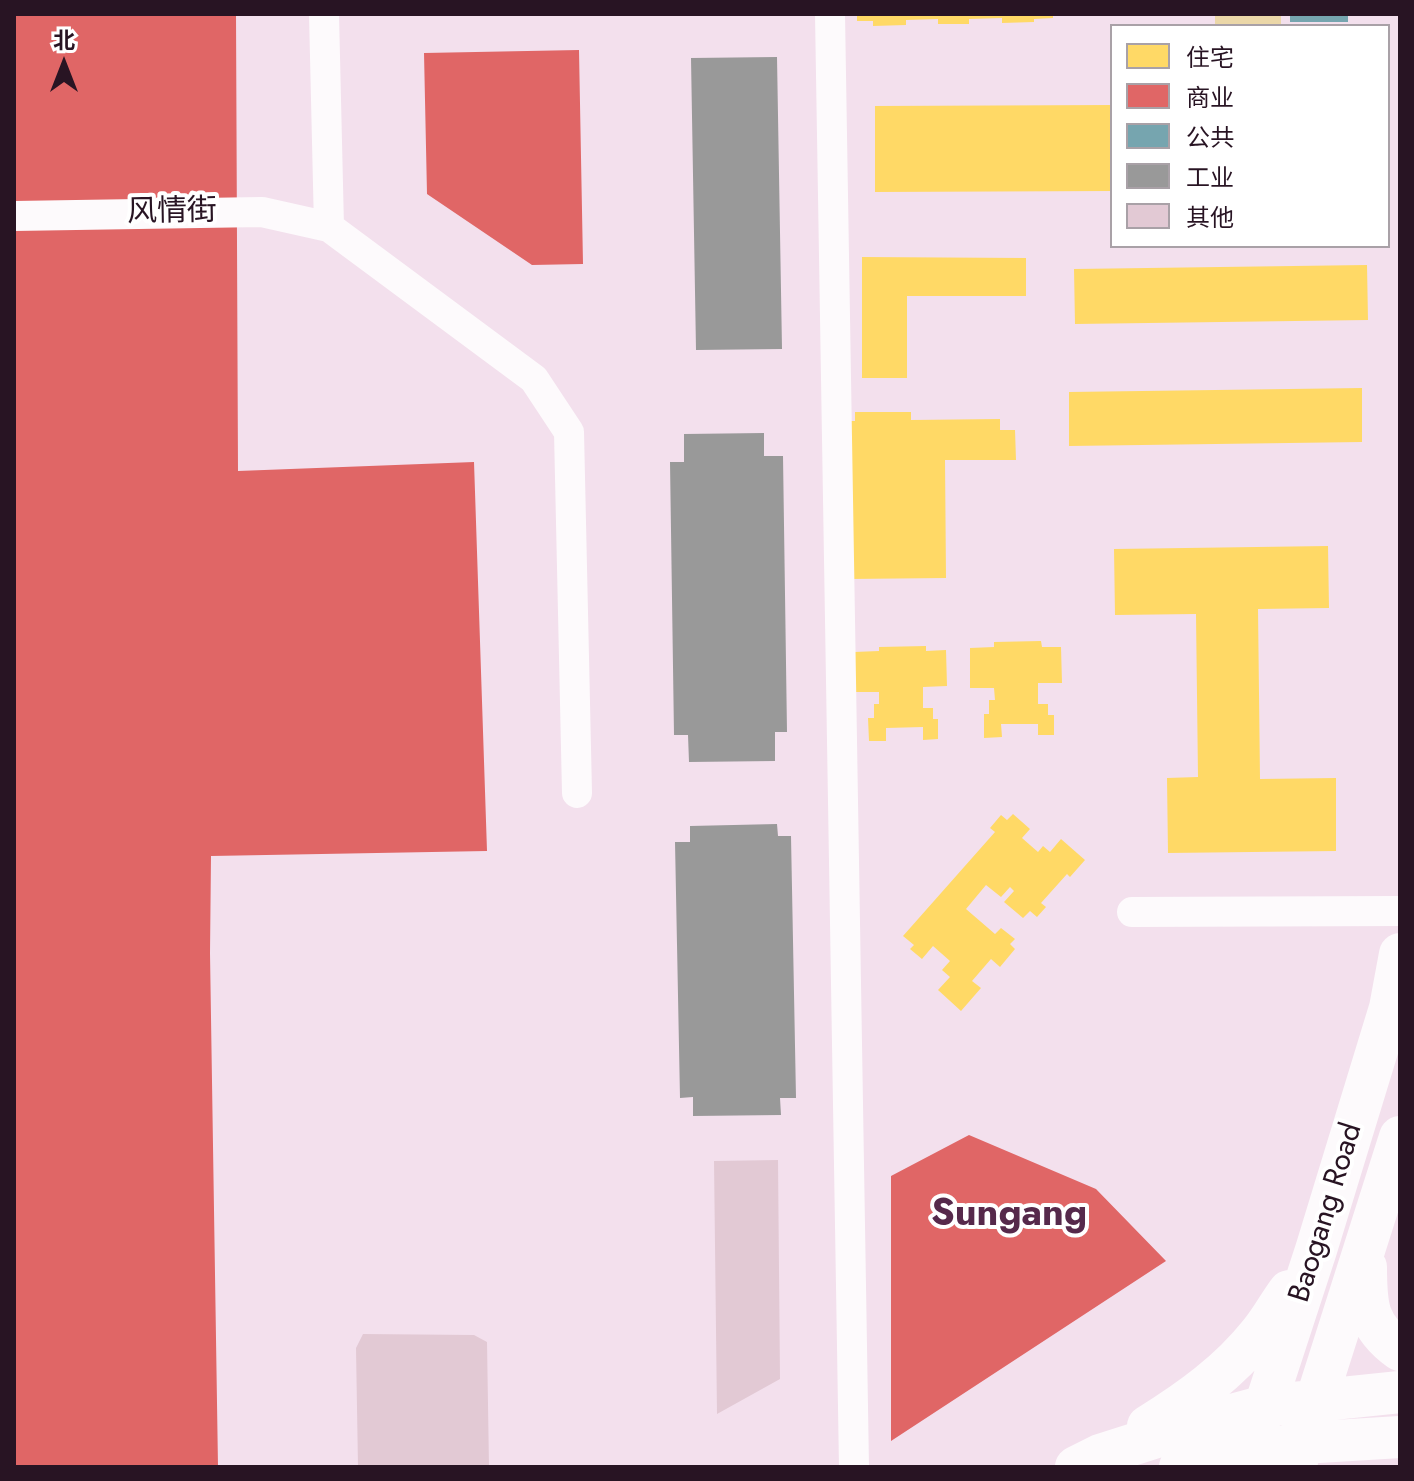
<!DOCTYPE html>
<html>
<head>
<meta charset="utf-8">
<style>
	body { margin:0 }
	#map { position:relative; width:1414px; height:1481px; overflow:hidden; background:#f3e0ed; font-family:Jost,"Noto Sans SC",sans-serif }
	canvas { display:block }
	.frame { position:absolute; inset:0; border:16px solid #281423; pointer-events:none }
	.legend { position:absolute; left:1110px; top:24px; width:280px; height:224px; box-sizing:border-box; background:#fff; border:2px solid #a9a1a7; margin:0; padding:10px 14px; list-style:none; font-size:24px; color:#281423 }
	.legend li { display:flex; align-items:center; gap:16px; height:40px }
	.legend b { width:40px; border:2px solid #a9a1a7 }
	.north { position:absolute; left:24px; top:24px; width:80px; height:80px; -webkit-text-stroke:6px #fff; paint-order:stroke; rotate:0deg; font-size:22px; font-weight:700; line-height:32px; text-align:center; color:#281423 }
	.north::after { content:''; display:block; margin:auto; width:28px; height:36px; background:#281423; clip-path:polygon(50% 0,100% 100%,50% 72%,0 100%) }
</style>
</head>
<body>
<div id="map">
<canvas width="1414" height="1481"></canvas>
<div class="frame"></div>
<ul class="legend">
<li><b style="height:22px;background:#ffd966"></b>住宅</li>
<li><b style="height:22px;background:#e06666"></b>商业</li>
<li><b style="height:22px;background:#76a5af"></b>公共</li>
<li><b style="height:22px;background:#999"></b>工业</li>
<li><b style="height:22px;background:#e2c9d4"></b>其他</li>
</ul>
<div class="north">北</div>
</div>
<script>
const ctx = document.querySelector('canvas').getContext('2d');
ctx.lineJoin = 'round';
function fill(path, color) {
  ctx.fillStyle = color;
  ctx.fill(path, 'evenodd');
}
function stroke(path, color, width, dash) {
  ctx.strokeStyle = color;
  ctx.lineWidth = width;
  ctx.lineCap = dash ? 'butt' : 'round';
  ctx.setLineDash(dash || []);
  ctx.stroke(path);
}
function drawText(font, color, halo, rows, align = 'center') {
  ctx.font = font + ' Jost,"Noto Sans SC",sans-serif';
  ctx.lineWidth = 8;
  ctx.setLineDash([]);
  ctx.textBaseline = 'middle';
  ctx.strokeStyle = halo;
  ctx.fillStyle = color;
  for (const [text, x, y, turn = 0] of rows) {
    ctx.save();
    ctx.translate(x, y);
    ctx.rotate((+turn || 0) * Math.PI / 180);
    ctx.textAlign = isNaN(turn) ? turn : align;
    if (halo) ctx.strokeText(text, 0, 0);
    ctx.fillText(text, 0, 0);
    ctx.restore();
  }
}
const green = new Path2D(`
	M1215 14H1281V26H1215Z`);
const homes = new Path2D(`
	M857 14H1053V18L1034 19V22L1002 23V18L969 19V24H938V19L906 20V25L873 26V21H857Z
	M573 59 574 112 536 113 537 132 568 131 570 193 529 194 528 175 501 176 500 161 480 162 481 170 441 171V164H429V130L437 129 436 62Z
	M1112 105V191L875 192V106Z
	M862 257 1026 258V296H907V378H862Z
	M1367 265 1368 320 1075 324 1074 269Z
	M1362 388V442L1069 446V392Z
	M855 412H911V420L1000 419V430H1015L1016 460H945L946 578 848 579 847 421H855Z
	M1328 546 1329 608 1258 609 1260 779 1336 778V851L1168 853 1167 778 1198 777 1196 614 1115 615 1114 549Z
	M1041 641 1042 647H1061L1062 683H1038V704H1048V715H1054V735H1038V724H1001L1002 737 984 738V714H989V700H995L994 688H970V648L994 647V642Z
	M926 646V651L946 650 947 686 923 687V708H933V719H938V739L923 740V727L886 728V741H869L868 718H874V704H879V692H855L854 652 879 651V647Z
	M1013 814 1030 829 1022 838 1038 852 1043 846 1050 852 1061 839 1085 860 1070 877 1067 874 1041 903 1046 907 1037 917 1030 911 1023 918 1004 902 1014 891 1010 887 1001 897 986 885 966 909 995 934 1001 928 1015 939 1010 944 1015 949 1000 967 991 959 972 981 981 988 961 1011 938 990 950 977 942 970 950 961 933 946 922 959 910 949 914 945 903 936 995 832 990 828 1001 815 1007 820Z
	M968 1145 1018 1212 1079 1207 1078 1198 1097 1197 1106 1293 1024 1300 1005 1314 980 1369 893 1331 912 1289 926 1279 895 1232 896 1184 941 1156 949 1159Z`);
const shops = new Path2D(`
	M14 14H236L238 471 474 462 487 851 211 856 210 953 218 1467H14Z
	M579 50 583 264 532 265 427 194 424 53Z
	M969 1135 1096 1189 1166 1261 891 1441V1176Z`);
const public = new Path2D(`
	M1290 14H1348V22H1290Z`);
const industry = new Path2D(`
	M777 57 782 349 696 350 691 58Z
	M764 433V456H783L787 732H775V761L689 762 688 735H674L670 462H684V434Z
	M777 824 778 836H791L796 1098H780L781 1115 693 1116V1097L680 1098 675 842H690V826Z`);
const building = new Path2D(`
	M778 1160 780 1379 717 1414 714 1161Z
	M363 1334 474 1335 487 1342 489 1467H358L356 1348Z`);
const street = new Path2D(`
	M324 14 329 227 534 379 569 432 577 793
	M830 14 854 1467
	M14 216 262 212 329 227
	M1132 912 1400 911`);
const secondary = new Path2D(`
	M1366 1267C1366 1306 1367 1326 1400 1350
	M1148 1426C1190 1400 1229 1372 1260 1333 1271 1320 1279 1304 1289 1291
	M1076 1467 1100 1455 1191 1426 1265 1406 1400 1392
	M1180 1467 1302 1443 1400 1437
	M1241 1467 1265 1406 1316 1250 1390 1008 1400 954
	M1295 1467 1400 1137`);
const streetNames = [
	["风情街",172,213,-1],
	["Baogang Road",1327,1213,-73]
];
const districtNames = [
	["Sungang",1009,1216]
];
fill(green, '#ebd7a8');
fill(homes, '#ffd966');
fill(shops, '#e06666');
fill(public, '#76a5af');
fill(industry, '#999');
fill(building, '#e2c9d4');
stroke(street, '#fdfafc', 30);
stroke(secondary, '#fdfafc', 42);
drawText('30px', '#281423', '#fff', streetNames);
drawText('bold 38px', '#56294b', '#fff', districtNames);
</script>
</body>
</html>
